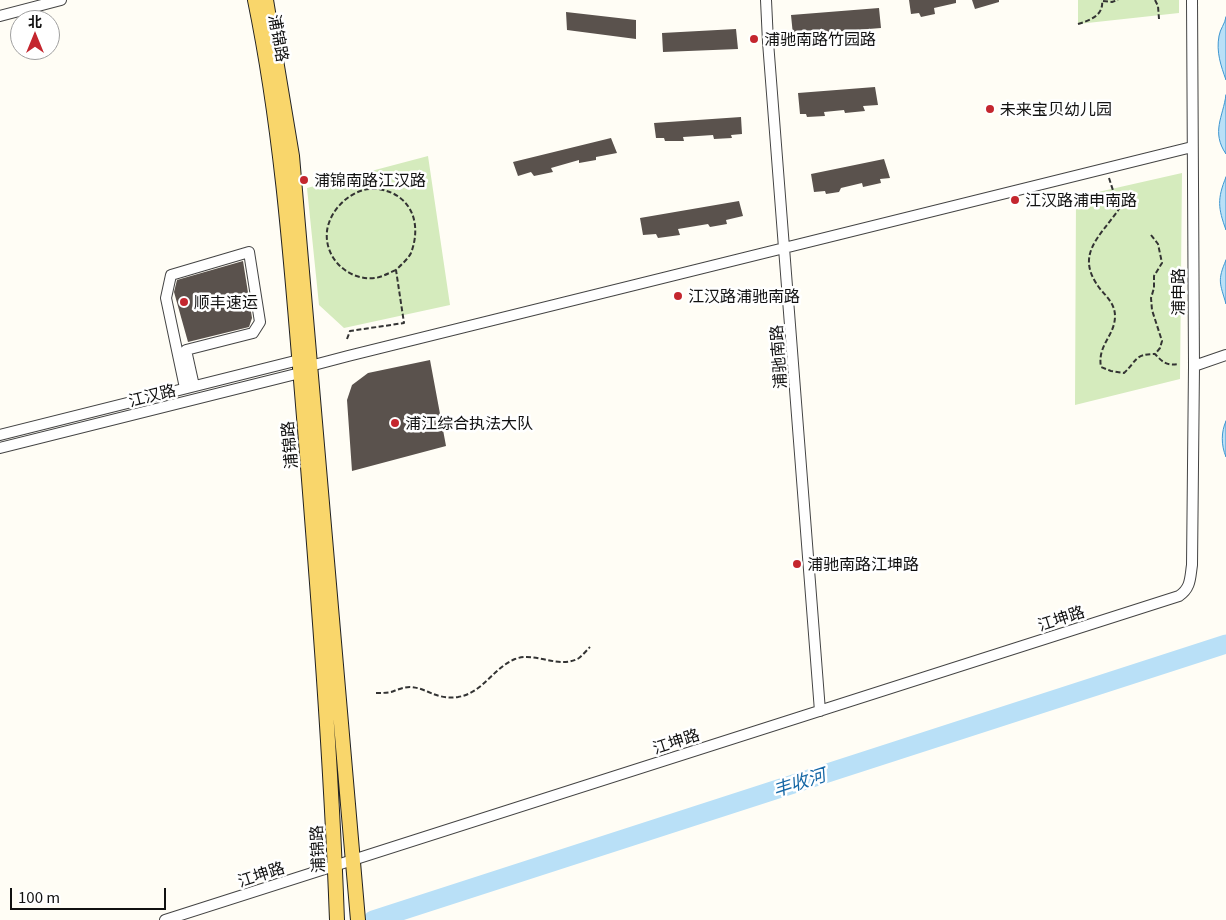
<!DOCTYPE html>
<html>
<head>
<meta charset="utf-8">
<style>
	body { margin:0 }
	#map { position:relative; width:1226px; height:920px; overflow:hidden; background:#fffdf5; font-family:Georgia,"Noto Sans SC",serif }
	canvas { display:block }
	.north { position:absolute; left:10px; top:10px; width:50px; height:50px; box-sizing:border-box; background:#fff; border:1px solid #a0a0a0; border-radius:50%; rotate:0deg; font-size:14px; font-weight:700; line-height:20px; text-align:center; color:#111 }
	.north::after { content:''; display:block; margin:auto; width:18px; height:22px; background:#c4262e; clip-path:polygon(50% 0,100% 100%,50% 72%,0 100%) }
	.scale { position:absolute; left:10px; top:888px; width:156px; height:22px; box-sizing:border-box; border:2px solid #111; border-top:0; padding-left:6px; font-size:15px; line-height:18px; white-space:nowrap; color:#111; -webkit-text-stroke:4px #fff; paint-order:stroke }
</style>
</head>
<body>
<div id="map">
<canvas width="1226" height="920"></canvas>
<div class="north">北</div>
<div class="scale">100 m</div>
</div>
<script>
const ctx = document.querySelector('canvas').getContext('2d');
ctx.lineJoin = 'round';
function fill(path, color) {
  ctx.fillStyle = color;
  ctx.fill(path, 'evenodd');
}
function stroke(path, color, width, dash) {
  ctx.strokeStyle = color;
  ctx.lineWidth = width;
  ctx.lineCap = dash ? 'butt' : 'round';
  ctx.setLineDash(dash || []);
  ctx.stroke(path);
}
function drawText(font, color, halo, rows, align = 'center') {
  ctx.font = font + ' Georgia,"Noto Sans SC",serif';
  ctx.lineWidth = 5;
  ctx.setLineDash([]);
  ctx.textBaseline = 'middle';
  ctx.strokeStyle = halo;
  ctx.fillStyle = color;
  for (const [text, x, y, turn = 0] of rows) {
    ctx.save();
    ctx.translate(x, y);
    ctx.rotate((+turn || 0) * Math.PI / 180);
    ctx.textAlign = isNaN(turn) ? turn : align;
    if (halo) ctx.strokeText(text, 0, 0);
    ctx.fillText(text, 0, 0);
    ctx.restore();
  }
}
const green = new Path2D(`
	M1078 0H1179V13L1078 24Z
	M428 156 450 305 344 328 319 305 307 188Z
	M1182 173 1180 379 1075 405 1076 197Z`);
const water = new Path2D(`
	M1226 17V80C1221 66 1216 52 1219 36 1220 29 1225 24 1226 17Z
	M1226 95V154C1211 132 1223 117 1226 95Z
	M1226 177V230C1218 208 1217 199 1226 177Z
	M1226 260V304C1220 283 1217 281 1226 260Z
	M1226 421V457C1221 445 1221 432 1226 421Z`);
const river = new Path2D(`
	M373 920 1226 644`);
const building = new Path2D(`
	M909 0H956V3L934 8 935 14 921 17 919 13 911 14Z
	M972 0H999V2L975 9Z
	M879 8 881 28 793 35 791 15Z
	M566 12 636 20V39L567 30Z
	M736 29 738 49 663 52 662 33Z
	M875 87 878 105 863 106 865 111 845 113 844 110 824 112 825 116 807 117 806 114H800L798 93Z
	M741 117 742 134 731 135 732 138 714 139 713 135 683 137 684 141H665L664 138H656L654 123Z
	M611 138 617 153 596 157V160L579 163V160L551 168 553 172 534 176 531 172 518 176 513 162Z
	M884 159 890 178 880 179 881 183 863 187 862 183 841 188 839 192 826 194 825 191 814 192 811 174Z
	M739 201 743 216 726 220 727 224 710 227 708 224 678 229 680 235 658 238 656 234 643 235 640 218Z
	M243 261 252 318 249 327 188 342 174 292 177 280Z
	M430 360 446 446 352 471 347 400 352 385 368 373Z`);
const path = new Path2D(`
	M1155 0 1158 6 1159 19
	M1103 1 1112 2 1118 0
	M1078 24C1091 20 1104 15 1102 0
	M1109 178 1119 209C1100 237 1073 255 1101 290 1108 298 1115 305 1115 316 1115 336 1097 345 1101 367L1111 371 1124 373C1137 361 1134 354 1155 354 1163 363 1168 366 1179 364
	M1151 235 1158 244 1162 263 1154 276V288L1151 298 1152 310 1162 341 1160 348 1155 354
	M347 339 350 331 404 323 396 270C401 265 408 259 411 253 422 224 412 194 378 189 354 186 330 208 327 231 324 258 348 281 375 278 382 277 389 273 396 270
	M376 693C381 693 386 693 391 692 397 690 403 687 410 687 428 688 435 700 458 697 483 693 493 668 515 659 536 651 559 670 579 658 583 655 587 650 590 647`);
const minor = new Path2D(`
	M766 0 768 42 820 711
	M0 16 61 0
	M1194 366 1226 355
	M185 388 166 298 171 275 249 252 260 322 253 333 186 350 194 386
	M0 435 299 360 305 363
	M0 448 300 373 310 366 348 356 1192 147
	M165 920 1179 596C1191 588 1190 578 1192 565L1194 366 1192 0`);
const major = new Path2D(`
	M255 0C284 141 293 286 305 429 318 592 331 756 337 920
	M266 0 292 156 358 920`);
const markers = [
	[754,39,5,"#c4262e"],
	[990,109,5,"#c4262e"],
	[304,180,5,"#c4262e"],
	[1015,200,5,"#c4262e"],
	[678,296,5,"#c4262e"],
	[184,302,5,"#c4262e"],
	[395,423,5,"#c4262e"],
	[797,564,5,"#c4262e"]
];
const streetNames = [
	["浦锦路",279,38,80],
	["浦申路",1178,292,-90],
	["浦驰南路",778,357,-94],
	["江汉路",152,395,-14],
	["浦锦路",289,445,-95],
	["江坤路",1061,618,-18],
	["江坤路",676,741,-18],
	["浦锦路",317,849,-93],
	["江坤路",261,874,-18]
];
const poiNames = [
	["浦驰南路竹园路",764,39],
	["未来宝贝幼儿园",1000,109],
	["浦锦南路江汉路",314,180],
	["江汉路浦申南路",1025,200],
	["江汉路浦驰南路",688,296],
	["顺丰速运",194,302],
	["浦江综合执法大队",405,423],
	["浦驰南路江坤路",807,564]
];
const waterNames = [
	["丰收河",799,782,-18]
];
fill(green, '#d5ebbd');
fill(water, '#b9e0f7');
stroke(water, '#3f96cf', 1);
stroke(river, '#b9e0f7', 19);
fill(building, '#5a524d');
stroke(minor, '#444', 12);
stroke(major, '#222', 16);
stroke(path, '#333', 2, [5, 2.5]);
stroke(minor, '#fff', 10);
stroke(major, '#f9d66b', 14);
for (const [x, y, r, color] of markers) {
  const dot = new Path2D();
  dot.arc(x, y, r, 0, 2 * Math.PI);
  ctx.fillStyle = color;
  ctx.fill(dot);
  stroke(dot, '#fff', 2);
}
drawText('16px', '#111', '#fff', streetNames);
drawText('16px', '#111', '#fff', poiNames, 'left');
drawText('italic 18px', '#1768a6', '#fff', waterNames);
</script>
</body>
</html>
